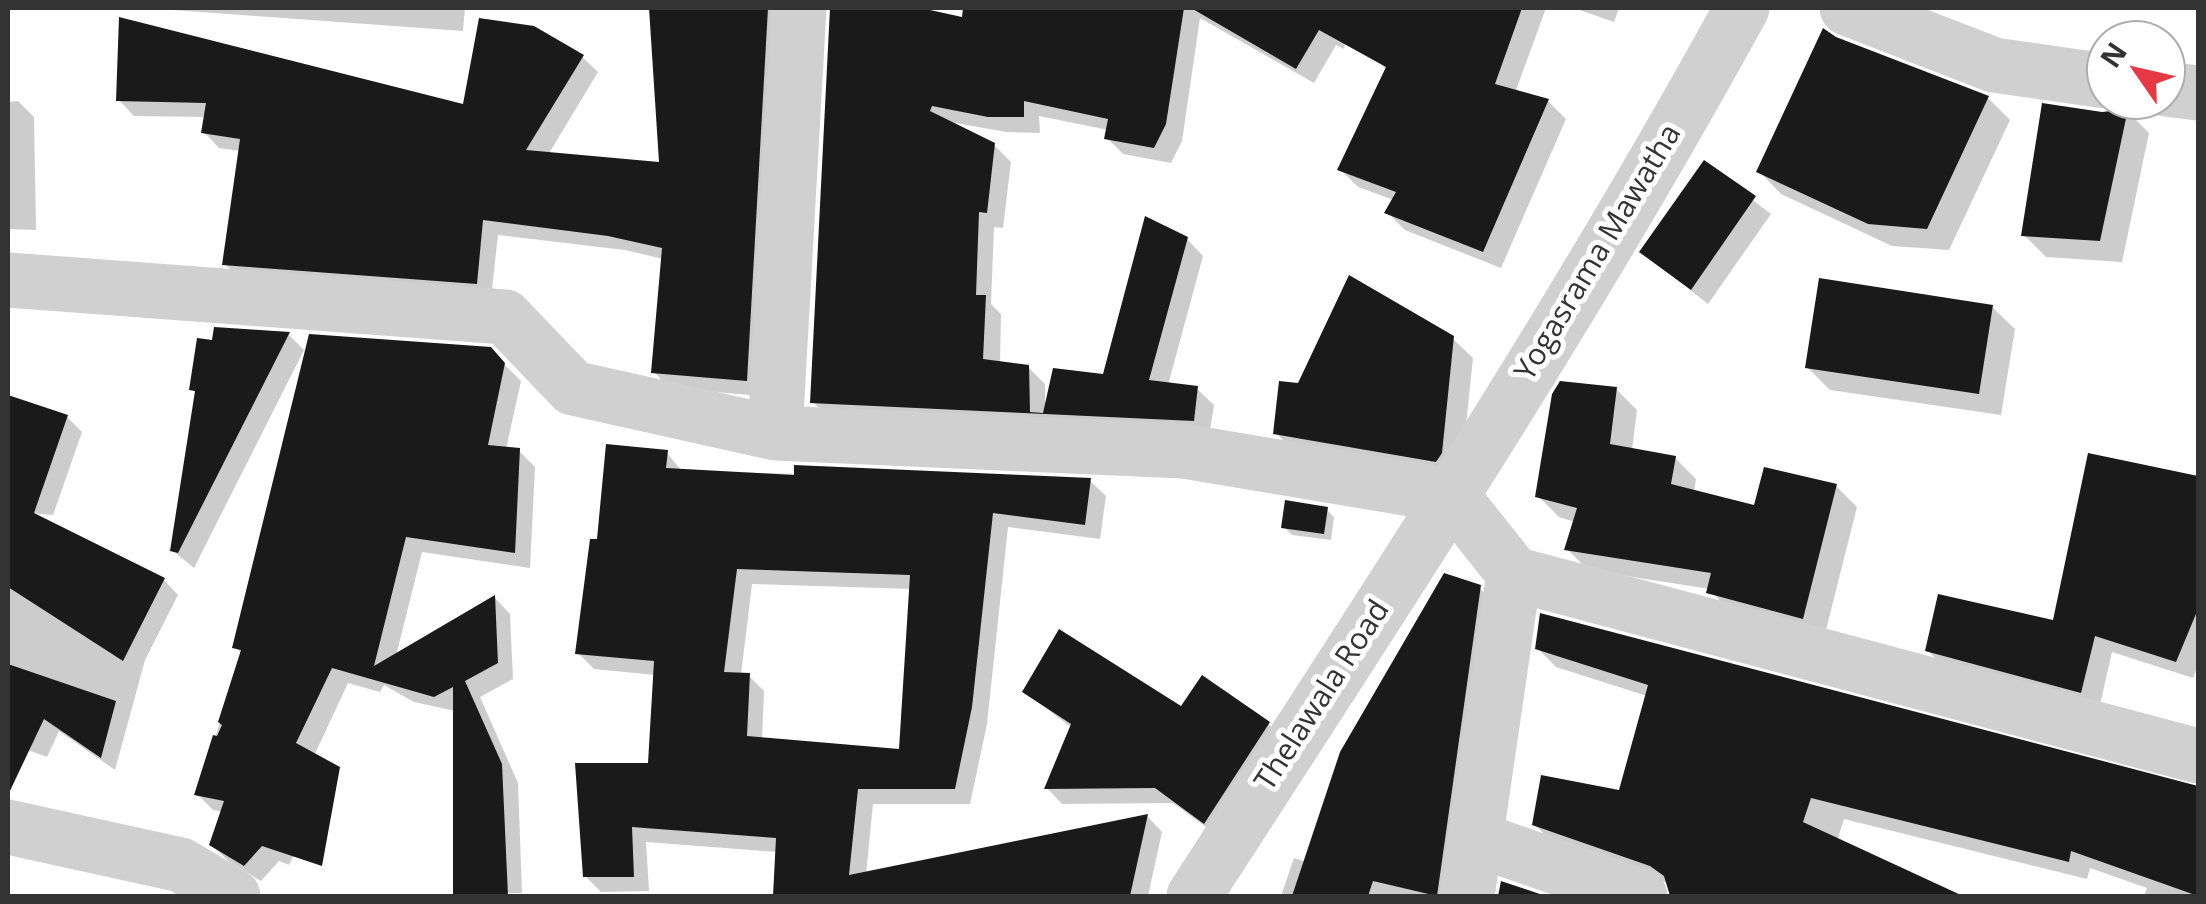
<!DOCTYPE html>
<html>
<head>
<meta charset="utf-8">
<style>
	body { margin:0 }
	#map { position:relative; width:2206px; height:904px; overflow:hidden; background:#fff; font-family:"Open Sans",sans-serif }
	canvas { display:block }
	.frame { position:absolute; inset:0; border:10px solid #333; pointer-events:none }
	.north { position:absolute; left:2086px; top:20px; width:100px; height:100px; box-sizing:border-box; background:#fff; border:2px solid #adadad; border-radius:50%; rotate:304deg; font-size:28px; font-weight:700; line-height:40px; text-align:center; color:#333 }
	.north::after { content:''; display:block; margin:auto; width:35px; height:45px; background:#e63946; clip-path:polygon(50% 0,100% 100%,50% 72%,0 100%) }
</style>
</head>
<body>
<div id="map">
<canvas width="2206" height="904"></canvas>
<div class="frame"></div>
<div class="north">N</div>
</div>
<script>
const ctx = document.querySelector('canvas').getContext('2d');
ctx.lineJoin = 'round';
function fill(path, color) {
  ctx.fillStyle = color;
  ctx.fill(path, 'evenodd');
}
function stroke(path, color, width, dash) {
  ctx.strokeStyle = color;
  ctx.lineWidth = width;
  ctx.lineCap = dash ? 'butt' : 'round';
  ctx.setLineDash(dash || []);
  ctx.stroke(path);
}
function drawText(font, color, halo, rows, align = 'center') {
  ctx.font = font + ' "Open Sans",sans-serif';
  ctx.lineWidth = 10;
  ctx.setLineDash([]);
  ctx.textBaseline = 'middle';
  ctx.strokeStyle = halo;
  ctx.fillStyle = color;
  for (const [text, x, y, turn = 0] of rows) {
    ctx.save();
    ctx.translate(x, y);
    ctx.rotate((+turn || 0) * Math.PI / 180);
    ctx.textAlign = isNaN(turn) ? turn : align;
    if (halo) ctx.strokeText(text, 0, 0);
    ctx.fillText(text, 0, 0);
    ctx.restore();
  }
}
const shadow = new Path2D(`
	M145 8H465L463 31Z
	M651 8H791L761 396 669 388 654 372 663 259 625 250 498 235 491 298 240 279 225 264 241 151 219 148 204 132 206 117 134 116 119 100 465 107 582 57 598 72 548 155 662 165Z
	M832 8H910L964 20 965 8H1351L1344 49 1336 45 1314 83 1200 18 1182 141 1171 163 1123 154 1107 138 1108 130 1039 116 1040 133 1006 132 950 122 994 145 1011 162 1003 228 994 227 991 304 1001 314 1000 364 1028 367 1045 384V405L1105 377 1187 239 1203 256 1168 385 1197 389 1214 405 1209 437 830 419 813 402Z
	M1403 8H1546L1515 93 1548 101 1566 119 1501 268 1405 230 1387 212 1394 200 1358 187 1340 169 1388 71 1377 60Z
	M1574 8H1619L1614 22Z
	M1834 39 1988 98 2010 120 1949 250 1892 246 1781 194 1759 171Z
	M18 101 34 117 36 230 8 229V102Z
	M2127 111 2149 133 2122 262 2046 257 2024 235 2102 114Z
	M1704 163 1771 214 1708 304 1642 252Z
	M1992 307 2015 329 2001 415 1830 390 1808 368Z
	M216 329 289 335 304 350 194 568 172 550 197 394 192 389Z
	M1452 338 1473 358 1461 473 1296 453 1276 433 1300 385Z
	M490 350 521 381 506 449 518 450 535 467 530 568 422 552 396 656 495 598 510 614 513 679 480 697 518 783 522 893H472L455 711 414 702 384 685 380 692 348 683 314 756 336 775 289 865 279 861 261 881 228 861 211 844 223 812 213 810 197 794 242 654 235 647Z
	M1616 389 1637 410 1632 450 1675 458 1696 479 1694 492 1756 508 1836 486 1857 507 1824 638 1730 613 1710 589 1588 570 1567 549 1575 522 1559 517 1538 496Z
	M8 395 67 417 82 432 53 515 30 513 164 580 178 595 145 660 115 770 59 731 47 757 8 743Z
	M666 452 682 471 1090 481 1106 496 1100 539 1008 527 987 724 970 804H873L866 874 1147 816 1162 832 1148 896H775L777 852 646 842 649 891 601 892 585 876 650 765 656 675 594 669 578 653 599 542ZM752 584 912 589 901 751 762 740 764 691 748 675H741Z
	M2090 456 2198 479V666L2193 678 2112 652 2099 709 1945 668 1927 650 2055 623Z
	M1326 509 1334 517 1331 540 1292 535 1284 527Z
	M1479 588 1498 606 1457 896H1281L1294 858 1306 862Z
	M1537 648 2198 788V896H2144L2147 888 2090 868 2087 879 1844 819 1833 853 1946 896H1673L1670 884 1553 843 1534 824 1621 792 1647 696 1556 667Z
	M1025 692 1268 724 1284 740 1221 838 1173 803 1062 804 1047 788 1072 728Z`);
const building = new Path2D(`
	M649 8H768L747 381 651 373 662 248 608 236 483 220 477 284 222 265 240 139 201 133 206 103 116 101 119 17 463 104 479 18 534 26 584 55 526 150 659 162Z
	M830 8H921L962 17 963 8H1184L1166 124 1154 148 1104 139 1108 119 1024 101V117H988L932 106 930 111 995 143 987 213 979 212 976 295H986L983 359 1029 365 1030 412 1043 413 1053 368 1103 374 1145 216 1188 237 1149 380 1198 386 1194 421 810 403Z
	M1191 8H1522L1495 84 1549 99 1483 252 1384 213 1396 192 1337 170 1386 67 1319 30 1296 69Z
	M1823 28 1836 37 1989 96 1927 229 1868 224 1756 172Z
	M2042 103 2102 112 2128 109 2100 241 2021 236Z
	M1704 160 1756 196 1691 290 1639 252Z
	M1349 275 1454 336 1442 453 1436 462 1273 434 1279 381 1298 383Z
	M1819 278 1993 305 1979 394 1805 368Z
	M214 327 290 332 178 553 170 551 195 391 189 390 197 338 212 340Z
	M309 334 491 347 505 363 488 445 520 448 515 553 406 537 374 666 495 595 498 663 465 681 502 764 508 896H453V687L434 697 332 668 296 743 340 767 322 866 262 846 244 866 209 845 224 801 194 795 213 735 217 736 222 725 218 722 241 650 232 648Z
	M1560 381 1617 387 1610 444 1676 456 1671 484 1754 505 1764 467 1837 484 1803 619 1706 593 1711 573 1564 550 1577 508 1535 497 1552 394Z
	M8 395 68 415 34 513 165 578 123 661 8 587Z
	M606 444 668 450 666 468 794 475V465L1091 478 1085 525 993 513 972 707 955 789H858L849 875 1148 814 1130 896H773L776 838 632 827 634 877H583L575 763H648L654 661 575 654 590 539H597ZM737 569 910 575 899 749 747 736 750 673 724 672Z
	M2088 453 2198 476V609L2176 662 2095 636 2081 693 1925 651 1938 594 2053 620Z
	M1285 500 1328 507 1324 534 1281 528Z
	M1444 573 1481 585 1437 896 1373 881 1368 896H1292L1340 752Z
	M1540 613 2198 786V896L2071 851 2069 862 1811 798 1803 822 1963 896H1670L1664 876 1650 866 1532 825 1541 775 1619 790 1648 685 1535 649Z
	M1059 629 1181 706 1202 675 1270 722 1204 824 1155 788 1044 789 1071 724 1022 692Z
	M8 664 116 701 101 758 44 719 8 795Z
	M1501 881 1546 896H1498Z`);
const minor = new Path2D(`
	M1847 8 1994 65 2106 81
	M2166 89 2198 93
	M8 280 505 317 573 388 775 433 1183 451 1452 496
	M775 433 799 8
	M1452 496 1514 574 1467 896
	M1514 574 2198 756
	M8 827 181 865 233 896
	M1476 839 1640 896
	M1194 896C1383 604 1575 313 1742 8`);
const streetNames = [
	["Yogasrama Mawatha",1599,253,-59],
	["Thelawala Road",1323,696,-57]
];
fill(shadow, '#0003');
fill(building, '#1a1a1a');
stroke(minor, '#d0d0d0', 55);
drawText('30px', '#333', '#fff', streetNames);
</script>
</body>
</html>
